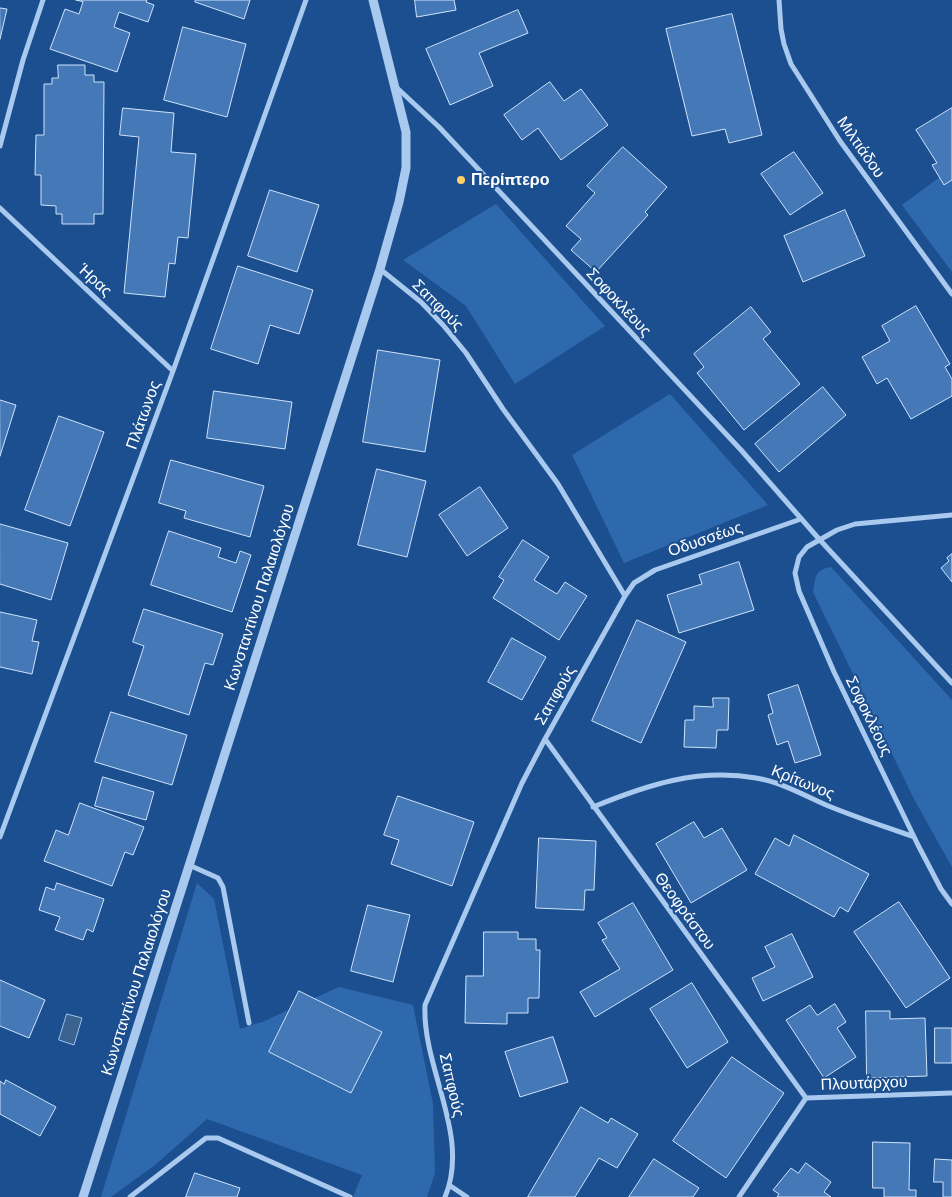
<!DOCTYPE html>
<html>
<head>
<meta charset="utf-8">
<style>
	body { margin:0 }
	canvas { display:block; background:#1b4f8f }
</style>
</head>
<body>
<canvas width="952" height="1197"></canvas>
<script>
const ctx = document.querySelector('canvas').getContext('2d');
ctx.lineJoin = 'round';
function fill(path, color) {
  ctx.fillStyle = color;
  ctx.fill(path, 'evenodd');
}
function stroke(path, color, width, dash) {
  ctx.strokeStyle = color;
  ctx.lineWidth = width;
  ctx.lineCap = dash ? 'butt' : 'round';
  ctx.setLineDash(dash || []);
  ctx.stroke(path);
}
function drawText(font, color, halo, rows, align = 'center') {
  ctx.font = font + ' Barlow,sans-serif';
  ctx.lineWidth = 4;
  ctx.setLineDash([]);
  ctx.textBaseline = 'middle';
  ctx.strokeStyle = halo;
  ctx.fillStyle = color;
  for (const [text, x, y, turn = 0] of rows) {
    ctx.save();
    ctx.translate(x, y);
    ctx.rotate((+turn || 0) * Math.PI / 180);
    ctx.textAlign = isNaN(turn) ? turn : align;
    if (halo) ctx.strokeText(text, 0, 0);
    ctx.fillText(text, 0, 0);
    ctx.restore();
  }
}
const green = new Path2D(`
	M952 168V272L902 205Z
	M496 204 605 326 515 384 466 306 403 260Z
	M670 394 768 505 624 563 572 455Z
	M831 567 952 700V867L915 801 813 592C816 577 814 570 831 567Z
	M197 883 214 899 240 1029 262 1022 339 987 413 1005 433 1104 435 1173 427 1197H353L362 1175 207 1119 155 1165 111 1197H101Z`);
const water = new Path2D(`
	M67 1014 82 1018 74 1045 59 1040Z`);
const building = new Path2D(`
	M76 0H147L146 2 154 5 148 22 119 12 114 27 130 33 117 72 50 49 65 9 79 14 83 2Z
	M196 0H250L244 19 195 2Z
	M415 0H454L456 10 417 17Z
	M0 8 7 9 0 39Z
	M518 10 528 33 479 53 493 86 450 105 426 49Z
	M732 14 762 135 729 143 725 129 692 136 666 29Z
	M183 27 246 44 227 117 164 100Z
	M58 65H85V75H94V82H104L103 214H94V224H62V214H56V206L41 205V175H35L36 135H44V84H52V78H58Z
	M550 82 564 101 581 89 608 125 561 160 538 128 522 140 504 115Z
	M123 108 174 113 171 152 196 154 188 238 178 237 175 264 169 263 165 297 124 293 139 137 120 135Z
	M952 108V180L944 185 932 165 937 163 916 130Z
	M623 147 667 187 645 212 648 215 596 272 571 250 581 239 566 226 595 193 587 186Z
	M794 152 823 193 790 215 761 174Z
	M270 190 319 205 297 272 248 256Z
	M845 210 865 256 803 282 784 236Z
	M238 266 313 290 299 334 270 325 258 364 211 349Z
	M916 306 950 364 945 367 952 379V396L911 419 887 378 877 384 862 357 890 341 882 326Z
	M751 307 771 332 763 339 800 384 744 430 697 373 704 367 694 354Z
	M378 350 440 360 425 452 363 442Z
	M823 387 846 415 779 472 755 444Z
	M214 391 292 402 285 449 207 438Z
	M0 400 16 405 0 456Z
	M59 416 104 432 70 526 25 510Z
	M171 460 264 486 250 537 184 518 186 511 159 503Z
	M377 469 426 481 407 557 358 545Z
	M480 487 508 528 467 556 439 515Z
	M0 524 68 543 51 600 0 584Z
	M169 531 221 548 218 557 236 563 240 551 251 555 232 612 151 585Z
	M523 540 549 557 534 580 557 594 565 582 587 596 559 640 493 598 504 580 499 577Z
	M952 554V582L941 568 949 561 947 558Z
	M739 562 754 610 679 633 667 595 702 584 699 575Z
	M144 609 223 634 213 665 205 663 189 715 128 695 144 646 133 642Z
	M0 612 37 620 32 641 39 642 32 674 0 667Z
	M637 620 686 642 641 743 592 721Z
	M512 638 546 657 522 700 488 682Z
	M798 685 821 755 795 763 788 741 777 745 768 715 773 713 768 695Z
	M713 698H729L728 730H717L716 748 684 747 685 720H694V706L713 707Z
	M111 712 187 735 172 785 95 762Z
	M103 777 154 792 146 820 95 806Z
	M398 796 474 822 452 886 391 864 399 840 384 835Z
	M80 803 144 827 133 855 125 852 112 886 44 861 56 830 68 835Z
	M694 822 704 838 722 828 747 870 691 903 656 844Z
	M794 835 869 874 848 912 840 907 834 917 755 874 775 838 789 846Z
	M539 838 596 841 594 890H585L584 910 536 908Z
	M57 883 104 899 93 932 87 929 83 940 55 930 60 917 39 910 46 887 54 890Z
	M899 902 950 978 906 1008 854 932Z
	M633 903 673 970 595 1017 580 992 620 969 602 940 607 938 598 923Z
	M368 905 410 915 393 982 351 971Z
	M484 932H518V939H536V950H540L539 998H528V1013H507V1024L465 1023 466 976H483Z
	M792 934 813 977 763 1001 752 978 775 967 765 947Z
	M0 980 45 1000 29 1038 0 1026Z
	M692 983 728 1042 687 1068 650 1009Z
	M299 991 382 1032 351 1093 269 1052Z
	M835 1004 846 1022 837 1028 856 1057 824 1078 786 1020 810 1005 817 1015Z
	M866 1011H890V1019L925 1018 927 1076 867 1078Z
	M935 1028H952V1063H935Z
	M553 1037 568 1082 520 1097 505 1052Z
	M732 1057 784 1093 726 1178 673 1141Z
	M6 1080 56 1107 40 1136 0 1114V1081L4 1084Z
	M581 1107 608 1123 611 1118 638 1134 617 1168 599 1158 575 1197H528Z
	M873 1142 910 1143 909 1190H916V1197H884V1188H873Z
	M654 1159 699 1188 693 1197H629Z
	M935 1159 952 1160V1197H943V1182H934Z
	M806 1163 831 1182 824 1192 831 1197H777L779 1194 773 1190 791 1168 798 1173Z
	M195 1173 240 1188 237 1197H186Z`);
const minor = new Path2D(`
	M779 0 781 29 784 44 791 64 840 141 952 294
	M396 87 439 127 741 450 819 539 952 683
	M0 146 23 60 43 0
	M0 208 173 371
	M380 269 421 302 443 325 466 353 503 409 558 484 625 596
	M952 515 855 524 837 530 807 547 799 557 795 573 799 591 834 672 918 845 941 889 952 904
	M545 739 806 1098
	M593 807C647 785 697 768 756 778 782 782 807 797 831 807 858 818 886 827 914 837
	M0 837 173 371 306 0
	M189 865 218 878 223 887 249 1023
	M449 1185 467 1197
	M130 1197 206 1138H218L350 1197
	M445 1197C471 1135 422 1069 425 1005L522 783 545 739 625 596 634 583 655 570 801 519
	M739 1197 806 1098 952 1093`);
const tertiary = new Path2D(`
	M83 1197 380 269 399 202 406 168V132L373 0`);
const markers = [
	[461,180,5,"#ffd166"]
];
const streetNames = [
	["Μιλτιάδου",861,147,55],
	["Ήρας",95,280,43],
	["Σοφοκλέους",619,302,47],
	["Σαπφούς",438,305,45],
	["Πλάτωνος",143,415,-70],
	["Οδυσσέως",705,539,-19],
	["Κωνσταντίνου Παλαιολόγου",259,597,-72],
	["Σαπφούς",555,695,-60],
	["Σοφοκλέους",869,716,64],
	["Κρίτωνος",803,782,22],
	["Θεοφράστου",685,911,54],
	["Κωνσταντίνου Παλαιολόγου",136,982,-72],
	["Πλουτάρχου",864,1083,-2],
	["Σαπφούς",452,1085,77]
];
const poiNames = [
	["Περίπτερο",471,180]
];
fill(green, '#2e69ad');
fill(water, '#3c6290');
stroke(water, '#9cc4f0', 1);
fill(building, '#4478b7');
stroke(building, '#cfe3fa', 1);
stroke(minor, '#a9c9ee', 5);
stroke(tertiary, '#a9c9ee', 9);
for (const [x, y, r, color] of markers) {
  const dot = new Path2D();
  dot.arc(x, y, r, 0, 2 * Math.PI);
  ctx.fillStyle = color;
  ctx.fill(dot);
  stroke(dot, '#1b4f8f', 2);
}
drawText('16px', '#fff', '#1b4f8f', streetNames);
drawText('bold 16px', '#fff', '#1b4f8f', poiNames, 'left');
</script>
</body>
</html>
